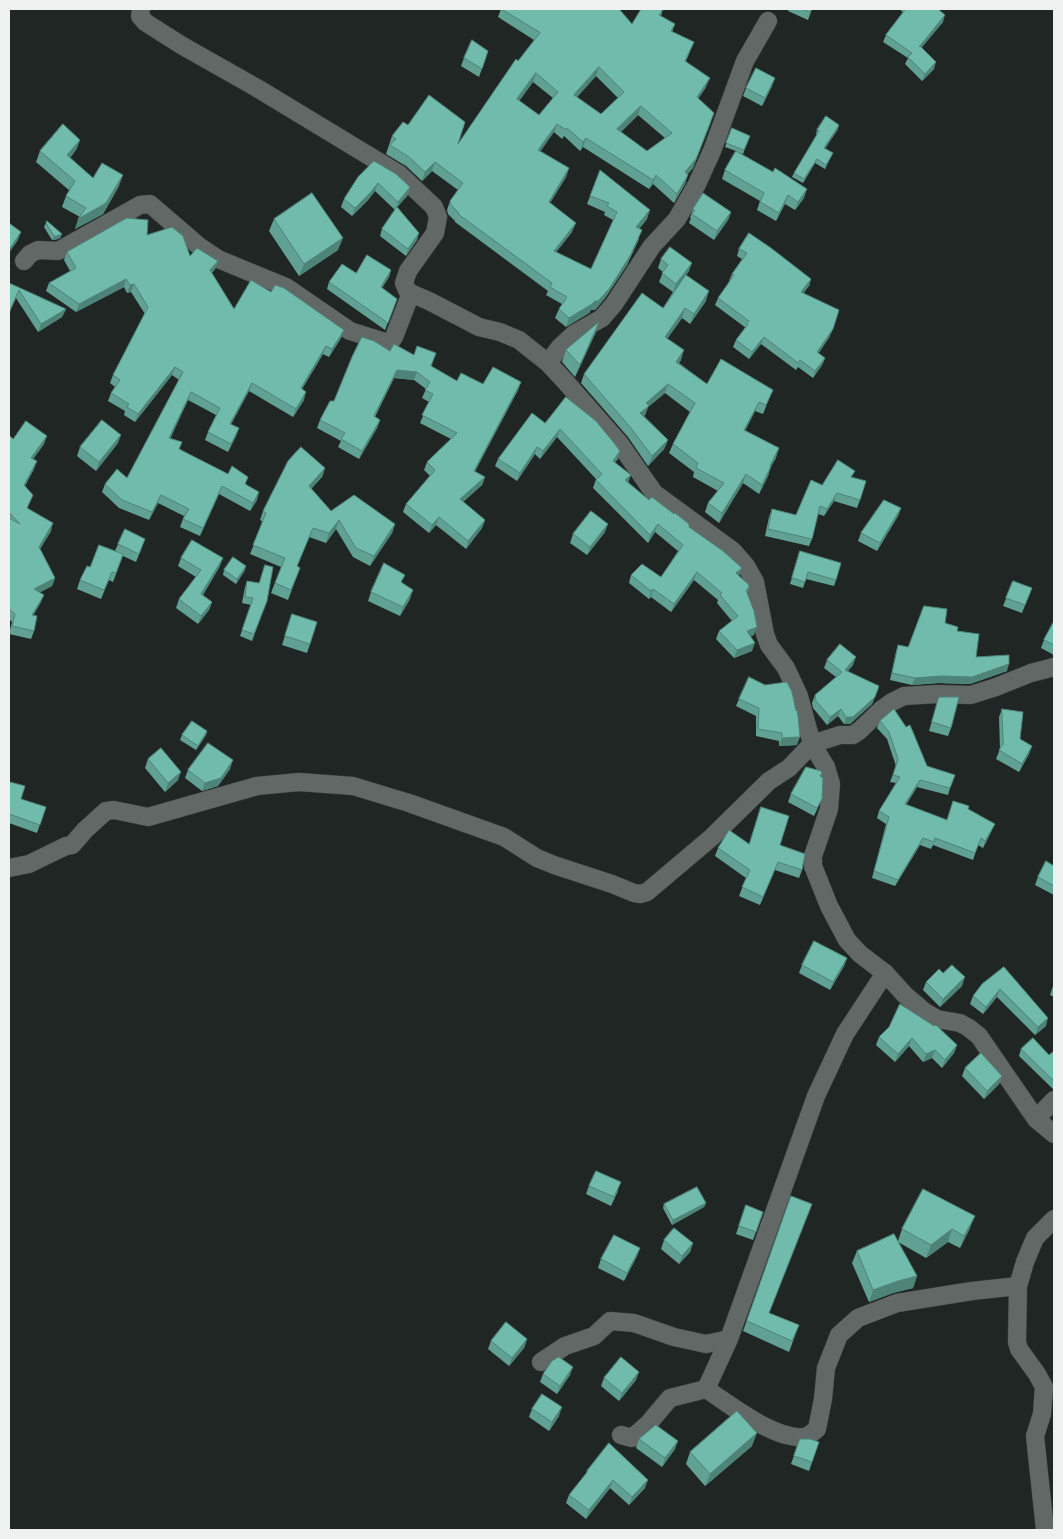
<!DOCTYPE html>
<html>
<head>
<meta charset="utf-8">
<style>
	body { margin:0 }
	#map { position:relative; width:1063px; height:1539px; overflow:hidden; background:#202624; font-family:"Asap Condensed",sans-serif }
	canvas { display:block }
	.frame { position:absolute; inset:0; border:10px solid #edf1f0; pointer-events:none }
</style>
</head>
<body>
<div id="map">
<canvas width="1063" height="1539"></canvas>
<div class="frame"></div>
</div>
<script>
const ctx = document.querySelector('canvas').getContext('2d');
ctx.lineJoin = 'round';
function stroke(path, color, width, dash) {
  ctx.strokeStyle = color;
  ctx.lineWidth = width;
  ctx.lineCap = dash ? 'butt' : 'round';
  ctx.setLineDash(dash || []);
  ctx.stroke(path);
}
function fill(path, color) {
  ctx.fillStyle = color;
  ctx.fill(path, 'evenodd');
}
const minor = new Path2D(`
	M141 9 140 16 145 22 181 45 257 88 399 174 434 207 438 217 435 233 408 271 404 283 408 292 429 301 479 327 500 332 519 340 548 363 564 380 620 444 654 493 733 551 746 566 755 582 765 634 769 645 786 668 799 696 812 744 826 767 831 784 829 809 813 856V866L829 906 847 940 860 954 885 973 905 995 925 1012 937 1019 960 1023 969 1028 979 1036 1036 1119 1054 1134
	M24 261 30 254 38 250 58 251 140 205 150 204 200 247 218 259 286 287 350 331 385 342 391 341 394 337 411 293
	M548 363 560 347 574 334 602 318 614 304 652 246 677 219 697 184 712 151 745 61 768 21
	M9 868 29 864 66 846 72 845 85 830 106 811 114 810 148 817 257 786 299 782 353 786 409 803 504 837 537 858 554 865 612 884 634 893 640 894 647 892 712 837 769 781 789 768 812 744 840 735H853L859 731 881 710 892 702 904 696 938 694 971 695 996 687 1031 673 1054 667
	M1036 1119 1054 1100
	M541 1362 565 1346 594 1336 610 1321 634 1323 674 1337 706 1344 729 1339
	M706 1389 729 1339 816 1096 845 1034 885 973
	M621 1435 632 1438 648 1424 670 1398 706 1389C731 1405 774 1440 804 1437 809 1436 813 1432 817 1429L823 1399 826 1368 839 1335 858 1318 897 1303 972 1291 1018 1286
	M1045 1530 1035 1436 1042 1414 1044 1387 1037 1374 1019 1349 1017 1342 1018 1286 1025 1262 1035 1238 1054 1219`);
const wall = new Path2D(`
	M501 9H619L632 24 663 9 661 16 675 24 672 32 694 42 686 61 706 87 698 99 711 122 693 168 687 175 685 184 674 203 653 184 649 189 583 147 580 151 564 136 562 139 554 132 540 151 569 168 566 177 550 203 572 232 556 252 591 269 613 220 604 215 605 212 587 204 600 170 647 219 639 229V239L627 265 605 298 595 310H591L589 313 566 327 555 318 559 309 562 304 546 295 548 291 455 222V221L448 214 447 210 450 201 458 190 432 171 422 181 406 166 386 154 392 136 458 144 518 61 534 40 498 17ZM596 76 618 98 601 114 577 97ZM533 82 553 98 539 115 519 101ZM638 115 665 138 647 151 621 132Z
	M789 9H812L808 20 788 11Z
	M902 9H938L943 22 922 47 934 69 922 81 905 64 908 58 883 42 886 35 903 12 901 11Z
	M488 51 479 77 461 66 464 58Z
	M772 86 762 106 743 96 746 88Z
	M732 128 750 136 743 154 737 152 804 198 795 210 785 204 776 221 757 210 760 201 722 179 725 170 736 151 725 147Z
	M838 129 825 148 833 153 825 169 815 163 803 183 792 177 794 173 817 135 816 134 817 130Z
	M80 140 76 150 70 158 93 178 119 186 103 214 75 229 80 217 62 207 66 196 70 191 36 162 40 151Z
	M358 177 410 187 407 196 397 207 419 233 417 240 406 256 380 236 382 229 395 210 375 191 368 200 352 216 341 207 344 199Z
	M693 209 731 212 728 220 714 240 689 223 691 218H690Z
	M274 219 338 250 299 276 269 231Z
	M46 223 62 234 60 238 55 240H52L44 227Z
	M147 235 190 256 218 261 215 269 212 273 234 309 271 292 344 330 341 338 329 357 323 354 302 389 304 400 293 417 249 391 231 424 239 428 236 436 228 452 205 440 208 432 216 415 188 400 170 438 179 449 246 484 257 500 250 511 219 494 200 536 180 527 184 516 158 503 149 520 119 508 102 492 105 484 127 478 179 380 172 375 135 422 124 415 125 411 108 401 111 393 115 387 110 383 113 375 145 314 131 292 127 293 124 287 76 312 46 291 49 283 70 271 64 260 67 252Z
	M739 249 811 279 809 286 803 293 830 336 818 354 825 358 822 365 813 378 798 367 796 370 761 344 749 359 733 347 736 340 746 328 715 305 718 298 730 281H729L732 274 742 259 737 256Z
	M661 259 689 271 686 275 706 301 690 324 682 318 667 339 681 360 679 363 707 384 769 399 763 414 755 411 745 431 776 458 771 466 768 476 759 494 743 483 719 523 705 512 708 503 718 491 693 477 694 472 669 453 673 444 690 412 665 393 648 407 645 415 644 416 668 440 664 449 648 466 628 437 581 383 584 374 663 308 673 292 659 282 663 272 658 268Z
	M391 270 389 277 382 288 397 299 385 330 327 289 329 282 356 273Z
	M9 283 66 309 62 317 38 332 16 298 9 314Z
	M599 322 595 334 575 377 562 362 566 350Z
	M390 351 431 366 457 381 483 384 521 382 518 390 475 471 485 477 482 485 463 502 485 520 482 528 466 549 436 525 429 533 403 512 406 504 430 476 424 470 427 462 451 439 420 423 429 402 422 398 426 389 414 380 394 378 375 417 380 420 377 428 359 459 338 447 341 441 317 428 320 420 334 401Z
	M566 397 618 459 615 462 628 482 649 500 689 527 749 587 747 593 754 635 750 636 752 651 734 658 716 639 719 631 732 621 717 603 718 600 694 580 671 612 651 597 649 599 629 583 631 575 661 577 678 551 655 532 648 543 593 488 596 479 557 437 540 459 535 454 517 481 495 466 498 459 545 423Z
	M9 435 13 439 44 444 33 459 34 469 25 486 28 508 51 531 40 549 55 578 52 586 40 592 41 602 33 615 34 631 31 639 9 634 12 622 9 619Z
	M118 443 96 471 77 456 80 447Z
	M325 468 322 477 311 489 331 511 395 524 392 533 370 566 353 557 336 529 326 543 309 537 297 567 300 568 288 600 271 593 281 567 250 554 263 522 260 520 263 511Z
	M853 478 860 500 857 508 834 501 824 516 818 514 812 539 809 546 765 536 769 517 772 509 796 515 822 485Z
	M901 508 898 516 877 551 858 541 861 533Z
	M605 532 587 555 570 543 573 534Z
	M118 544 142 547 136 562 123 556 113 582 109 580 101 599 77 589 80 580 90 567 115 551Z
	M800 551 836 580 834 586 806 579 803 588 790 584Z
	M181 558 220 566 203 595 212 602 209 610 198 624 176 608 179 599 196 577 178 566Z
	M224 570H245L236 584 223 575Z
	M247 581 267 601 252 641 240 636 251 605 242 603 245 587Z
	M1013 581 1032 588 1022 613 1003 606Z
	M371 592 410 599 400 616 368 601Z
	M292 614 310 644 307 653 282 645Z
	M1054 621V655L1041 648 1044 640Z
	M945 623 957 631 976 657 1007 671 970 684 938 683 912 685 890 680 896 652 898 645 908 647Z
	M827 660 853 665 847 672 876 694 872 704 850 724H844L838 716 827 725 813 708 812 703 815 695 836 677 824 668Z
	M765 685 797 745 779 746V741L756 736V716L736 706 739 699Z
	M939 697 951 728 948 736 929 731Z
	M1002 709 1020 739 1032 746 1029 754 1019 772 996 759 1000 749 999 717Z
	M880 721 950 788 948 795 917 787 906 805 947 820 968 809 992 830 983 848 978 845 973 860 933 845 931 849 920 845 895 886 872 878 886 824 877 818 879 811 896 783 890 782 896 766 887 739 877 728Z
	M207 731 206 735 196 750 180 740 182 735Z
	M148 759 178 780 165 792 145 768Z
	M230 769 218 786 202 791 185 778 188 770Z
	M821 776 822 799 814 816 788 802 791 794Z
	M9 785 21 799 46 807 37 833 9 823Z
	M749 844 780 845 802 870 799 878 775 870 760 905 739 896 746 878 715 856 718 848Z
	M1054 866V895L1035 885 1038 877Z
	M847 958 844 966 830 990 799 973 802 965Z
	M1004 967 1046 1026 1035 1035 997 997 983 1014 970 1004 973 996Z
	M943 973 962 986 940 1007 923 990 926 982Z
	M1054 983V997L1050 995Z
	M889 1027 957 1045 954 1053 942 1068 932 1058 923 1062 909 1046 895 1062 876 1045 879 1037Z
	M1021 1049 1049 1055 1054 1051V1090L1019 1056Z
	M965 1068 1002 1076 999 1084 984 1099 962 1076Z
	M589 1186 618 1191 611 1206 586 1194Z
	M791 1196 769 1313 799 1325 789 1352 743 1331Z
	M706 1203 704 1207 672 1225 663 1208 664 1204Z
	M746 1205 763 1212 753 1240 736 1234Z
	M970 1228 960 1248 948 1242 926 1258 898 1242 917 1276 913 1288 893 1293 869 1302 852 1263 857 1251 898 1241 902 1229Z
	M664 1240 693 1243 690 1252 679 1264 661 1249Z
	M640 1248 637 1256 624 1281 598 1268 601 1259Z
	M527 1339 524 1348 509 1366 488 1349 491 1341Z
	M543 1374 570 1375 557 1394 540 1382Z
	M604 1378 636 1380 619 1401 601 1386Z
	M532 1409 559 1416 549 1431 529 1417Z
	M639 1439 675 1449 662 1467 636 1448Z
	M800 1439 819 1442 809 1471 791 1464Z
	M752 1446 705 1486 686 1464 690 1452Z
	M587 1471 645 1488 629 1505 610 1488 586 1519 566 1503 569 1495 585 1475Z`);
const shadedWall = new Path2D(`
	M945 15 943 22 916 54 919 47Z
	M936 62 934 69 922 81 925 74Z
	M599 67 596 76 571 104 574 95Z
	M536 73 533 82 514 108 517 99Z
	M710 78 706 87 693 106 697 97Z
	M775 78 772 86 762 106 765 98Z
	M641 106 638 115 614 138 617 129Z
	M711 122 693 168 681 181 685 172Z
	M557 124 554 132 535 159 538 150Z
	M839 125 838 129 823 152 824 148Z
	M586 138 583 147 580 151 583 142Z
	M80 140 76 150 63 166 67 155Z
	M817 159 815 163 803 183 804 179Z
	M435 162 432 171 422 181 425 172Z
	M569 168 566 177 545 211 549 202Z
	M123 175 119 186 103 214 75 229 78 219Z
	M656 175 653 184 649 189 653 180Z
	M688 175 685 184 674 203 677 194Z
	M378 183 375 191 368 200 352 216 355 208Z
	M410 187 407 196 395 210 398 202Z
	M807 189 804 198 795 210 798 202Z
	M788 195 785 204 776 221 779 213Z
	M650 210 647 219 633 236 636 227Z
	M731 212 728 220 714 240 717 231Z
	M576 223 572 232 550 260 554 251Z
	M642 230 627 265 605 298 595 310H591L589 313 566 327 569 318Z
	M21 232 18 240 9 253V250Z
	M419 233 417 240 406 256 408 249Z
	M62 234 60 238 55 240H52L54 236Z
	M343 238 338 250 299 276 304 264Z
	M218 261 215 269 207 278 210 270Z
	M692 263 689 271 673 292 676 284Z
	M391 270 389 277 378 294 381 287Z
	M126 279 124 287 76 312 79 304Z
	M811 279 809 286 799 299 801 292Z
	M134 284 131 292 127 293 130 285Z
	M709 291 706 301 690 324 694 314Z
	M685 308 682 318 662 346 665 337Z
	M66 309 62 317 38 332 41 324Z
	M599 322 595 334 575 377 580 365Z
	M833 329 830 336 814 360 817 352Z
	M344 330 341 338 329 357 332 349Z
	M764 337 761 344 749 359 752 352Z
	M326 346 323 354 298 396 301 388Z
	M684 350 681 360 673 371 676 362Z
	M825 358 822 365 813 378 815 371Z
	M175 367 172 375 135 422 138 414Z
	M397 370 417 372 414 380 394 378 371 424 374 416Z
	M521 382 518 390 471 479 474 471Z
	M252 383 249 391 227 432 230 424Z
	M668 384 665 393 648 407 645 415 637 422 640 413 646 403Z
	M191 392 188 400 167 446 169 438Z
	M306 392 304 400 293 417 296 409Z
	M759 402 755 411 740 440 744 430Z
	M380 420 377 428 359 459 362 451Z
	M239 428 236 436 228 452 231 444Z
	M560 429 557 437 540 459 543 451Z
	M121 435 118 443 96 471 99 462Z
	M47 436 44 444 28 466 31 458Z
	M668 440 664 449 648 466 652 456Z
	M537 447 535 454 517 481 520 473Z
	M779 448 776 458 766 475 770 466Z
	M620 451 618 459 610 468 613 461Z
	M37 461 34 469 21 493 24 485Z
	M771 466 768 476 759 494 762 485Z
	M325 468 322 477 305 495 309 486Z
	M746 474 743 483 719 523 722 513Z
	M631 475 628 483 625 480Z
	M485 477 482 485 457 507 460 499Z
	M222 486 219 494 200 536 203 528Z
	M259 492 257 500 250 511 253 503Z
	M837 493 834 501 824 516 827 509Z
	M161 495 158 503 149 520 152 512Z
	M901 508 898 516 877 551 880 543Z
	M439 517 436 525 429 533 432 525Z
	M339 520 336 529 326 543 329 533Z
	M485 520 482 528 466 549 468 541Z
	M53 523 51 531 36 555 39 547Z
	M395 524 392 533 370 566 374 556Z
	M608 524 605 532 587 555 590 547Z
	M658 524 655 532 648 543 650 535Z
	M223 558 220 566 198 602 201 594Z
	M246 566 245 570 236 584 237 579Z
	M742 568 739 576 736 573Z
	M697 572 694 580 671 612 674 604Z
	M55 578 52 586 32 597 34 589Z
	M653 589 651 597 649 599 651 591Z
	M413 590 410 599 400 616 403 607Z
	M44 595 41 602 29 623 32 615Z
	M212 602 209 610 198 624 201 616Z
	M757 627 754 635 744 639 747 631Z
	M755 643 752 651 734 658 737 650Z
	M856 657 853 665 842 678 845 670Z
	M1009 664 1007 671 970 684 938 683 912 685 915 678Z
	M879 686 872 704 850 724H844L846 717Z
	M841 709 838 716 827 725 830 717Z
	M207 731 206 735 196 750 198 746Z
	M800 737 797 745 779 746 782 738Z
	M1032 746 1029 754 1019 772 1022 764Z
	M233 760 230 769 218 786 202 791 205 783Z
	M181 772 178 780 165 792 168 783Z
	M920 780 917 787 902 811 905 804Z
	M995 824 983 848 985 841Z
	M923 838 920 845 895 886 898 880Z
	M847 958 844 966 830 990 833 982Z
	M965 977 962 986 940 1007 943 999Z
	M1000 989 997 997 983 1014 986 1007Z
	M1048 1018 1046 1026 1035 1035 1038 1027Z
	M912 1038 909 1046 895 1062 898 1054Z
	M957 1045 954 1053 942 1068 945 1060Z
	M935 1050 932 1058 923 1062 926 1054Z
	M1002 1076 999 1084 984 1099 987 1091Z
	M706 1203 704 1207 672 1225 673 1220Z
	M975 1216 970 1228 960 1248 964 1236Z
	M952 1229 948 1242 926 1258 931 1245Z
	M693 1243 690 1252 679 1264 682 1256Z
	M640 1248 637 1256 624 1281 627 1273Z
	M917 1276 913 1288 893 1293 869 1302 873 1290 898 1281Z
	M527 1339 524 1348 509 1366 512 1358Z
	M573 1367 570 1375 557 1394 560 1386Z
	M639 1372 636 1380 619 1401 622 1393Z
	M562 1407 559 1416 549 1431 552 1422Z
	M757 1433 752 1446 705 1486 710 1474Z
	M678 1441 675 1449 662 1467 665 1458Z
	M613 1480 610 1488 586 1519 589 1510Z
	M648 1480 645 1488 629 1505 632 1497Z`);
const building = new Path2D(`
	M502 9H619L632 24 641 9H663L659 15 675 24 671 31 694 42 685 61 710 78 697 97 714 113 696 159 685 172 688 175 677 194 656 175 653 180 586 138 583 142 567 128 566 130 557 124 538 150 569 168 549 202 576 223 554 251 591 269 617 212 607 206 609 203 590 196 600 170 650 210 636 227 642 230 630 256 609 289 598 301H595L592 304 569 318 559 309 567 297 550 287 552 283 458 214 459 213 451 205 450 201 463 183 435 162 425 172 409 157 390 145 396 139 392 136 403 122 408 125 429 95 465 122 458 144 516 59 518 61 540 33ZM599 67 624 92 601 114 574 95ZM536 73 558 92 539 115 517 99ZM641 106 672 133 647 151 617 129Z
	M803 9H812L810 12Z
	M906 9H938L945 15 919 47 920 46 936 62 925 74 908 57 912 53 886 35Z
	M472 40 488 51 482 69 464 58Z
	M756 68 775 78 765 98 746 88Z
	M826 116 839 125 824 148 833 153 826 165 817 159 804 179 794 173 819 131 817 130Z
	M63 124 80 140 67 155 93 178 102 163 123 175 106 203 78 219 86 208 66 196 75 181 40 151Z
	M732 128 750 136 744 150 726 143Z
	M736 151 773 172 775 168 807 189 798 202 788 195 779 213 760 202 764 193 725 170Z
	M374 161 396 174 410 187 398 202 378 183 371 192 355 208 344 199 358 177Z
	M312 193 343 238 304 264 274 219Z
	M703 193 731 212 717 231 692 214 695 211 693 209Z
	M397 207 419 233 408 249 382 229Z
	M127 218 148 220 147 235 172 227 183 236 190 256 197 248 218 261 210 270 234 309 251 280 271 292 275 285 284 288 344 330 332 349 326 346 301 388 306 392 296 409 252 383 230 424 239 428 231 444 208 432 220 408 191 392 169 438 182 442 179 449 228 474 232 466 248 477 245 484 259 492 253 503 222 486 203 528 183 519 189 509 161 495 152 512 122 500 105 484 117 469 127 478 183 372 175 367 138 414 127 407 129 404 111 393 120 380 113 375 148 307 134 284 130 285 126 279 79 304 49 283 76 268 67 252Z
	M47 221 62 234 57 236H54L46 223Z
	M9 223 21 232 9 250Z
	M749 233 771 248 811 279 801 292 839 310 833 329 817 352 825 358 815 371 800 360 798 363 764 337 752 352 736 340 748 324 747 323 749 321 718 298 734 275 732 274 747 253 739 249Z
	M670 247 692 263 676 284 662 273 668 265 661 259Z
	M367 255 391 270 381 287 397 299 388 323 329 282 342 264 356 273Z
	M686 275 709 291 694 314 685 308 665 337 684 350 676 362 707 384 721 359 773 390 766 405 759 402 744 430 779 448 770 466H771L762 485 746 474 722 513 708 503 724 483 696 468 698 463 673 444 695 403 668 384 646 403 649 406 640 413 668 440 652 456 631 428 584 374 642 293 663 308Z
	M9 283 66 309 41 324 19 290 9 312Z
	M599 322 580 365 566 350Z
	M362 337 374 341 390 351 394 344 414 355 417 346 436 353 431 366 457 381 461 373 483 384 493 367 521 382 474 471 485 477 460 499 485 520 468 541 439 517 432 525 406 504 435 470 427 462 457 433 422 415 433 394 425 390 430 382 417 372 397 370 374 416 380 420 362 451 341 439 345 433 320 420 330 401H334L352 357Z
	M566 397 596 421 614 443 620 451 613 461 631 475 625 480 649 500 652 497 674 514 675 513 689 524V527L723 551 742 568 736 573 749 585V587L746 590 754 611 757 627 747 631 755 643 737 650 719 631 738 616 720 595 722 593 697 572 674 604 653 589 651 591 631 575 642 564 661 577 683 545 658 524 650 535 596 480 602 474 560 429 543 451 537 447 520 473 498 459 532 413 545 423Z
	M102 420 121 435 99 462 80 447Z
	M26 421 47 436 31 458 37 461 24 485 33 495 27 508 53 523 39 547 55 578 34 589 44 595 32 615 37 616 34 631 12 626 15 614 9 609V518L20 524 9 512V435L13 439Z
	M301 447 325 468 309 486 331 511 354 495 395 524 374 556 356 548 339 520 329 533 313 528 297 566 300 568 291 590 275 583 285 558 253 545 266 513 263 511 288 461Z
	M838 460 855 471 851 477 866 481 860 500 837 493 827 509 820 506 812 539 768 529 772 509 796 515 811 480 822 485Z
	M884 500 901 508 880 543 861 533Z
	M591 511 608 524 590 547 573 534Z
	M125 529 145 539 139 554 118 544Z
	M192 540 223 558 201 594 212 602 201 616 179 599 201 570 181 558Z
	M99 545 123 554 116 573 112 572 104 590 80 580 87 566 90 567Z
	M800 551 841 563 836 580 808 572 805 582 792 578Z
	M233 557 246 566 237 579 224 570Z
	M384 563 405 575 401 582 413 590 403 607 371 592Z
	M265 565 273 567 267 601 254 634 242 630 253 598 245 597 247 581 259 583Z
	M1013 581 1032 588 1025 605 1006 598Z
	M924 606 947 609 945 623 958 627 957 631 979 634 976 657 1009 655V664L972 677 941 676 915 678 892 673 898 645 908 647Z
	M292 614 317 622 310 644 285 636Z
	M1054 621V645L1044 640Z
	M840 644 856 657 845 670 879 686 875 697 853 717H846L841 709 830 717 816 701 815 695 842 672 827 660Z
	M749 677 765 685 787 682 792 692 796 711 797 710 798 716 800 737 782 738V733L758 729 759 708 739 699Z
	M939 697H959L951 728 932 722Z
	M894 709 906 727 910 725 927 766 955 775 950 788 920 780 905 804 947 820 953 801 969 806 968 809 995 824 985 841 981 838 975 853 935 838 934 842 923 838 898 880 874 871 889 817 879 811 900 777 893 775 898 759 889 732 880 721Z
	M1002 709 1023 712 1020 739 1032 746 1022 764 999 750 1003 744Z
	M192 721 207 731 198 746 182 735Z
	M208 743 233 760 221 778 205 783 188 770Z
	M161 748 181 772 168 783 148 759Z
	M806 767 821 771 822 773 820 776 823 778 822 799 817 808 791 794Z
	M10 782 25 786 21 799 46 807 40 825 9 814V785Z
	M761 807 789 816 780 845 805 854 802 870 778 862 763 897 742 887 750 870 718 848 729 830 749 844Z
	M1046 861 1054 866V886L1038 877Z
	M814 941 847 958 833 982 802 965Z
	M952 965 965 977 943 999 926 982 939 969 943 973Z
	M1004 967 1048 1018 1038 1027 1000 989 986 1007 973 996 982 984Z
	M900 1004 934 1026 936 1025 957 1045 945 1060 935 1050 926 1054 912 1038 898 1054 879 1037 889 1027Z
	M1033 1038 1049 1055 1054 1051V1081L1021 1049Z
	M981 1053 1002 1076 987 1091 965 1068Z
	M596 1171 621 1182 614 1197 589 1186Z
	M697 1187 706 1203 673 1220 664 1204Z
	M923 1189 975 1216 964 1236 952 1229 931 1245 902 1229Z
	M791 1196 812 1204 769 1313 799 1325 792 1341 747 1321Z
	M746 1205 763 1212 756 1232 739 1226Z
	M674 1228 693 1243 682 1256 664 1240Z
	M894 1234 917 1276 898 1281 873 1290 857 1251Z
	M614 1235 640 1248 627 1273 601 1259Z
	M506 1322 527 1339 512 1358 491 1341Z
	M559 1357 573 1367 560 1386 543 1374 552 1361Z
	M621 1357 639 1372 622 1393 604 1378Z
	M542 1394 562 1407 552 1422 532 1409Z
	M737 1411 757 1433 710 1474 690 1452Z
	M656 1425 678 1441 665 1458 639 1439Z
	M800 1439H810L819 1442 812 1462 794 1456Z
	M609 1443 648 1480 632 1497 613 1480 589 1510 569 1495 588 1471H587Z`);
stroke(minor, '#3c4140', 19);
stroke(minor, '#616866', 18);
fill(wall, '#60a194');
fill(shadedWall, '#4e8378');
fill(building, '#70bbac');
stroke(building, '#4e8378', 1);
</script>
</body>
</html>
